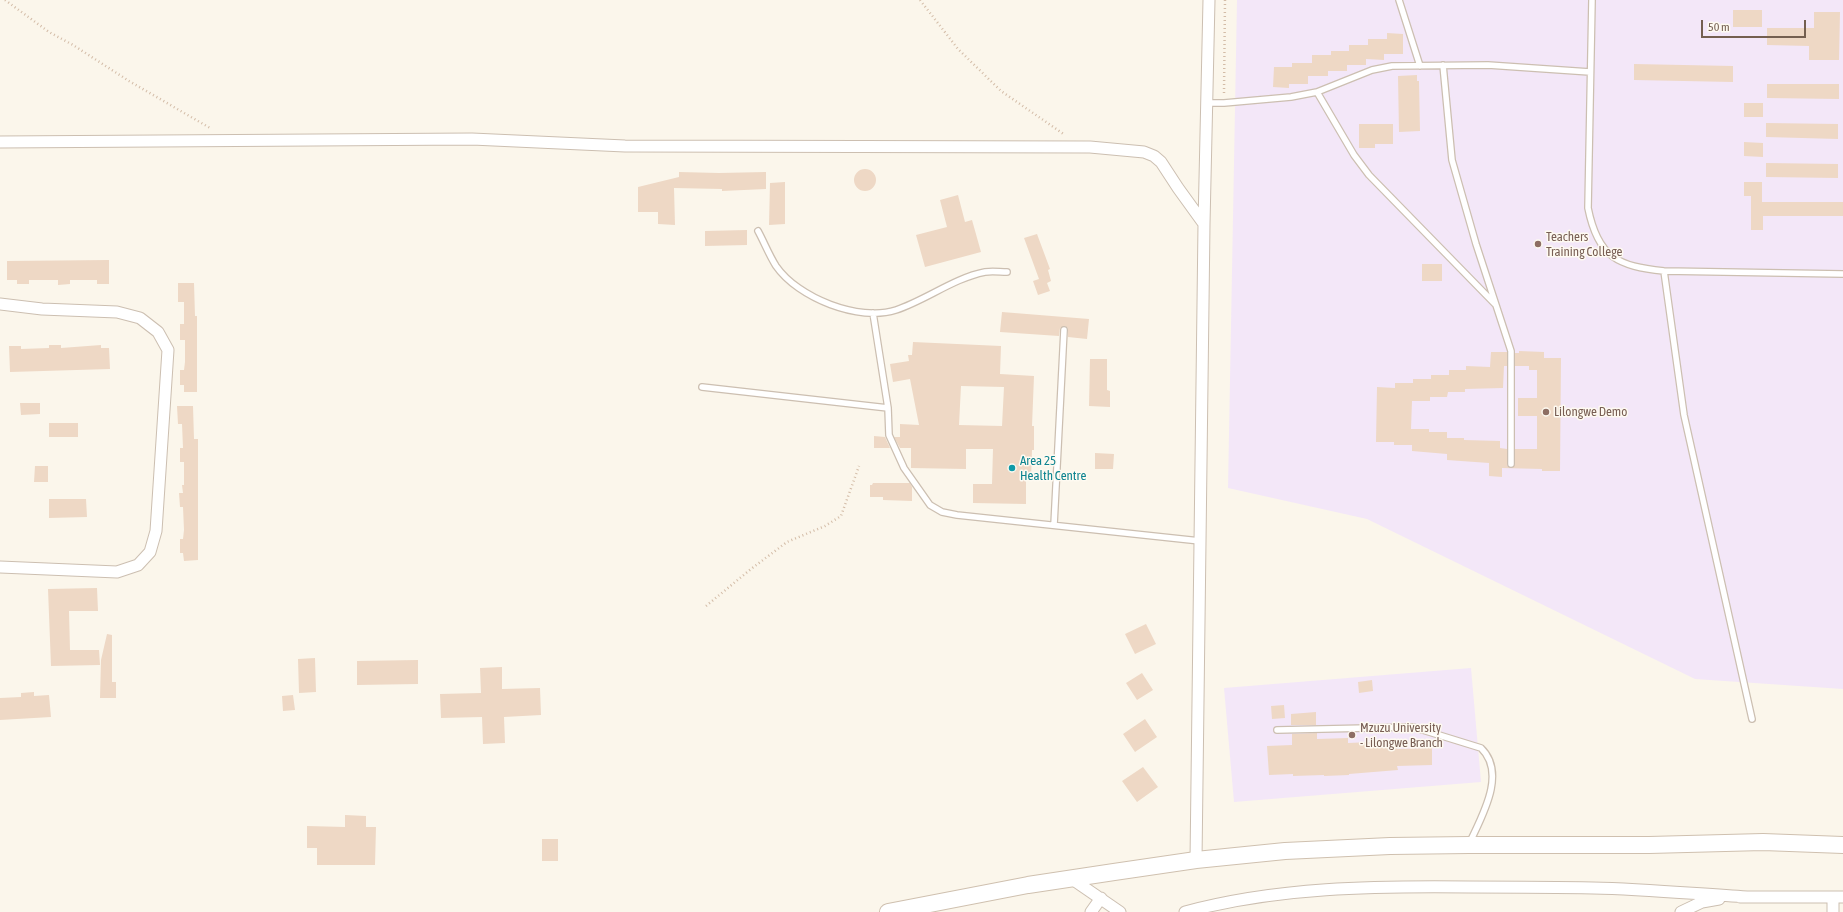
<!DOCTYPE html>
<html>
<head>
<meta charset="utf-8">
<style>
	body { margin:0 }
	#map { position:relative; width:1843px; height:912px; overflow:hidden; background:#fbf6eb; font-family:"Asap Condensed",sans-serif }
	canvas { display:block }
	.scale { position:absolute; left:1701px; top:20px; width:105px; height:18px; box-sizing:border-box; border:2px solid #745f50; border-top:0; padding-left:5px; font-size:12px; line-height:14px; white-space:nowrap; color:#745f50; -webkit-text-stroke:3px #fefaf1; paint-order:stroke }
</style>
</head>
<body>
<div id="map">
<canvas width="1843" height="912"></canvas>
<div class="scale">50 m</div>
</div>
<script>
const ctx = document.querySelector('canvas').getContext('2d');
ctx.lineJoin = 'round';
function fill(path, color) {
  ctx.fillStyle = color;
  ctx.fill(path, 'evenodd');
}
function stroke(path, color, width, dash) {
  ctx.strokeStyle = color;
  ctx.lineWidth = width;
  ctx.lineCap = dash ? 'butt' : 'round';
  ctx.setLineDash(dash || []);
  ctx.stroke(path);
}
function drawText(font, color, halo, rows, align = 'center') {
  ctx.font = font + ' "Asap Condensed",sans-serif';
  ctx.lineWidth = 3;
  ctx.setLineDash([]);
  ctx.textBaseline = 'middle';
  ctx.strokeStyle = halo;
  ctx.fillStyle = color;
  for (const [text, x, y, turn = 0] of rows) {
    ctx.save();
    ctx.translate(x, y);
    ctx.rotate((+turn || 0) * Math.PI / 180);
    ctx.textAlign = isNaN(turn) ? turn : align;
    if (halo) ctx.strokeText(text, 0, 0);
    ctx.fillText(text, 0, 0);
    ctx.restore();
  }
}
const education = new Path2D(`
	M1237 0H1843V689L1695 679 1367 519 1228 488Z
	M1471 668 1481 782 1234 802 1224 688Z`);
const building = new Path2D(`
	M1733 10H1762V27H1733Z
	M1814 12H1840L1839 60H1809V46L1767 45V28H1814Z
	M1387 33 1403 34V54H1384V60L1366 59V65H1347V71H1328V76H1308V84H1289V88L1273 87 1274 67H1292V63H1312V55H1331V51H1349V45H1368V39H1387Z
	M1634 64 1733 66V82L1634 80Z
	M1417 75V81H1419L1420 131 1399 132 1398 76Z
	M1767 84H1839V99L1767 98Z
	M1744 103H1763V117H1744Z
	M1766 123 1838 124V139L1766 137Z
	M1359 124H1393V144H1375V148H1359Z
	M1744 142 1763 143V157L1744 156Z
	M1766 163 1838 164V178L1766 177Z
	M854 180a11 11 0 1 1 22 0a11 11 0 1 1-22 0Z
	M679 172 719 173 766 172V189L722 191V189L674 188 675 225 658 224V212H638V187L679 177Z
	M785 182V224L769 225 770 183Z
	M1744 182H1762V202H1843V216H1763V230H1751V196H1744Z
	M958 195 965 222 972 220 981 252 925 267 916 235 947 227 940 200Z
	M747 230V245L705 246V231Z
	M1037 234 1050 269 1048 270 1051 281 1047 283 1050 291 1038 295 1033 281 1039 279 1024 238Z
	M109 260V284H97V280H70V284L58 285V280H29V284H17V280H7V261Z
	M1422 264H1442V281H1422Z
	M178 283H194L195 316H197V392H184V385H180V370H184L185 362V340H180V324H184V302H178Z
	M1002 312 1089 319 1087 339 1068 337V328L1065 326 1060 328 1059 336 1000 332Z
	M913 342 1001 346 1000 374 1034 376 1032 426H1034V450H1032L1031 479H1026V504L973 503V484H992L993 449H966V469L911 468V448H900L894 437H900V424L919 425 910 379 893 382 890 364 909 361 908 355H912ZM961 386 1004 387 1002 426 959 425Z
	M49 345H61V348L101 345V348H109L110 369 10 372 9 346H21V349L49 348Z
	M1519 351 1544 352V358H1561L1560 471H1542V469L1502 468V477L1489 476V463L1447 460V454L1412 451V445H1394V442H1376L1377 387 1395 388V383H1413V379H1431V375H1449V370H1466V366L1490 367 1491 352H1507V366H1504L1503 388 1465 389V392H1448L1447 397H1430V401H1412L1411 429H1429V432H1447V438H1464V440L1500 441V448L1507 449V466L1511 468 1513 467 1515 464V449H1537V416H1518V398H1537V370H1529V366H1515V353H1519Z
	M1090 359H1107V390L1110 391V407L1089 406Z
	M20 403H40V414L21 415Z
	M177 406H193L194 439H198V560L184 561 183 553H180V539H183L184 530 183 507H180L179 493H183L182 485H184V462H180V448H183L182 424H178Z
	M49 423H78V437H49Z
	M874 436 885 437 890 448H874Z
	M1095 453 1114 454 1113 469H1095Z
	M35 466H48V482H34Z
	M873 483H910L912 487V501L883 500V497H870V485H872Z
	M49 499H86L87 517 49 518Z
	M97 588 98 611H69L70 650H99L100 665 51 666 48 589Z
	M1146 624 1156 644 1135 654 1125 634Z
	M107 634 112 635V682H116V698H100L101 660Z
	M315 658 316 692 299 693 298 659Z
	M418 660V684L357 685V661Z
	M502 667V689L540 688 541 715 504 717 505 743 483 744 482 717 441 718 440 694 481 693 480 668Z
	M1142 673 1153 690 1137 700 1126 683Z
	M1372 680 1373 691 1359 693 1358 682Z
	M34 692V696L49 695 51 717 0 720V698L21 697V693Z
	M293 695 295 710 283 711 282 696Z
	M1284 705 1285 718 1272 719 1271 706Z
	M1316 712V725H1291V714Z
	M1145 719 1157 737 1135 752 1123 734Z
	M1317 733V739L1348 738V743L1396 741 1397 749 1432 748V765L1397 766 1398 770 1349 774V775L1324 776V775L1293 776V774L1269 775 1267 746 1292 745V734Z
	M1143 767 1158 787 1137 802 1122 781Z
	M345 815 366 816V827H376L375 865H317V848H307V826L345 827Z
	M542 839H558V861H542Z`);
const path = new Path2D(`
	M5 0 49 32 73 45 129 81 210 128
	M920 0 958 49 1001 91 1065 135
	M1224 93 1225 0
	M706 606 751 569 787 542 825 526 841 516 859 466`);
const lane = new Path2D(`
	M1399 0 1420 66
	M1592 0 1588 208C1598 258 1618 266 1664 271L1843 274
	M1443 65 1452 160 1476 244 1511 351V464
	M1317 92 1354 155 1369 175 1495 304
	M1207 103H1224L1291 97 1317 92 1372 70 1392 66 1488 65 1590 72
	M758 231C764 242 769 255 776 266 798 298 859 322 896 310 926 300 954 278 985 272 992 271 1000 272 1007 272
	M1664 271 1684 415 1752 719
	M873 313 888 408 889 435 904 468 930 505 942 512 957 515 1200 541
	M702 387 888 408
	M1054 525 1064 330
	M1277 730 1413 727 1481 748C1507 773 1482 816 1470 842`);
const street = new Path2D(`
	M0 142 472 139 625 146 1090 147 1144 152 1154 156 1161 162 1178 188 1204 224
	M0 304 42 309 117 312 140 318 158 332 168 350 156 531 150 552 138 565 117 572 0 567
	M1196 860 1204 224 1209 0
	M1072 879 1120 912
	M1740 897H1843
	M1833 897V912
	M1091 912 1101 898
	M1185 912C1278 887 1373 886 1469 887 1511 887 1552 887 1593 888 1644 889 1696 894 1747 897
	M1681 912 1702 902 1719 899`);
const secondary = new Path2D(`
	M888 912 1028 885 1114 872 1196 860 1285 851 1390 846 1469 845H1649L1763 842 1843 845`);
const markers = [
	[1538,244,4,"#8d6e63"],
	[1546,412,4,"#8d6e63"],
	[1012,468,4,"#0f9aa8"],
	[1352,735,4,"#8d6e63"]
];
const educationNames = [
	["Teachers",1546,237],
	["Training College",1546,252],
	["Lilongwe Demo",1554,412],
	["Mzuzu University",1360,728],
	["- Lilongwe Branch",1360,743]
];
const cultureNames = [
	["Area 25",1020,461],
	["Health Centre",1020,476]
];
fill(education, '#f3e7f8');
fill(building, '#eed8c5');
stroke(lane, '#ccbfb1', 8);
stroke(street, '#ccbfb1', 13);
stroke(secondary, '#cfc0af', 18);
stroke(path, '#d3bca7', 2.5, [1, 3]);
stroke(lane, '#fff', 5.5);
stroke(street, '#fff', 11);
stroke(secondary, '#fff', 16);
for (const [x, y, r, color] of markers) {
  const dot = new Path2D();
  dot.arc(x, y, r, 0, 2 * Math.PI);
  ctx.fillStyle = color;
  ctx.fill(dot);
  stroke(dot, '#fefaf1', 1.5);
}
drawText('13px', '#785e54', '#fefaf1', educationNames, 'left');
drawText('13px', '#0d838f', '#fefaf1', cultureNames, 'left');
</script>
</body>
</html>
